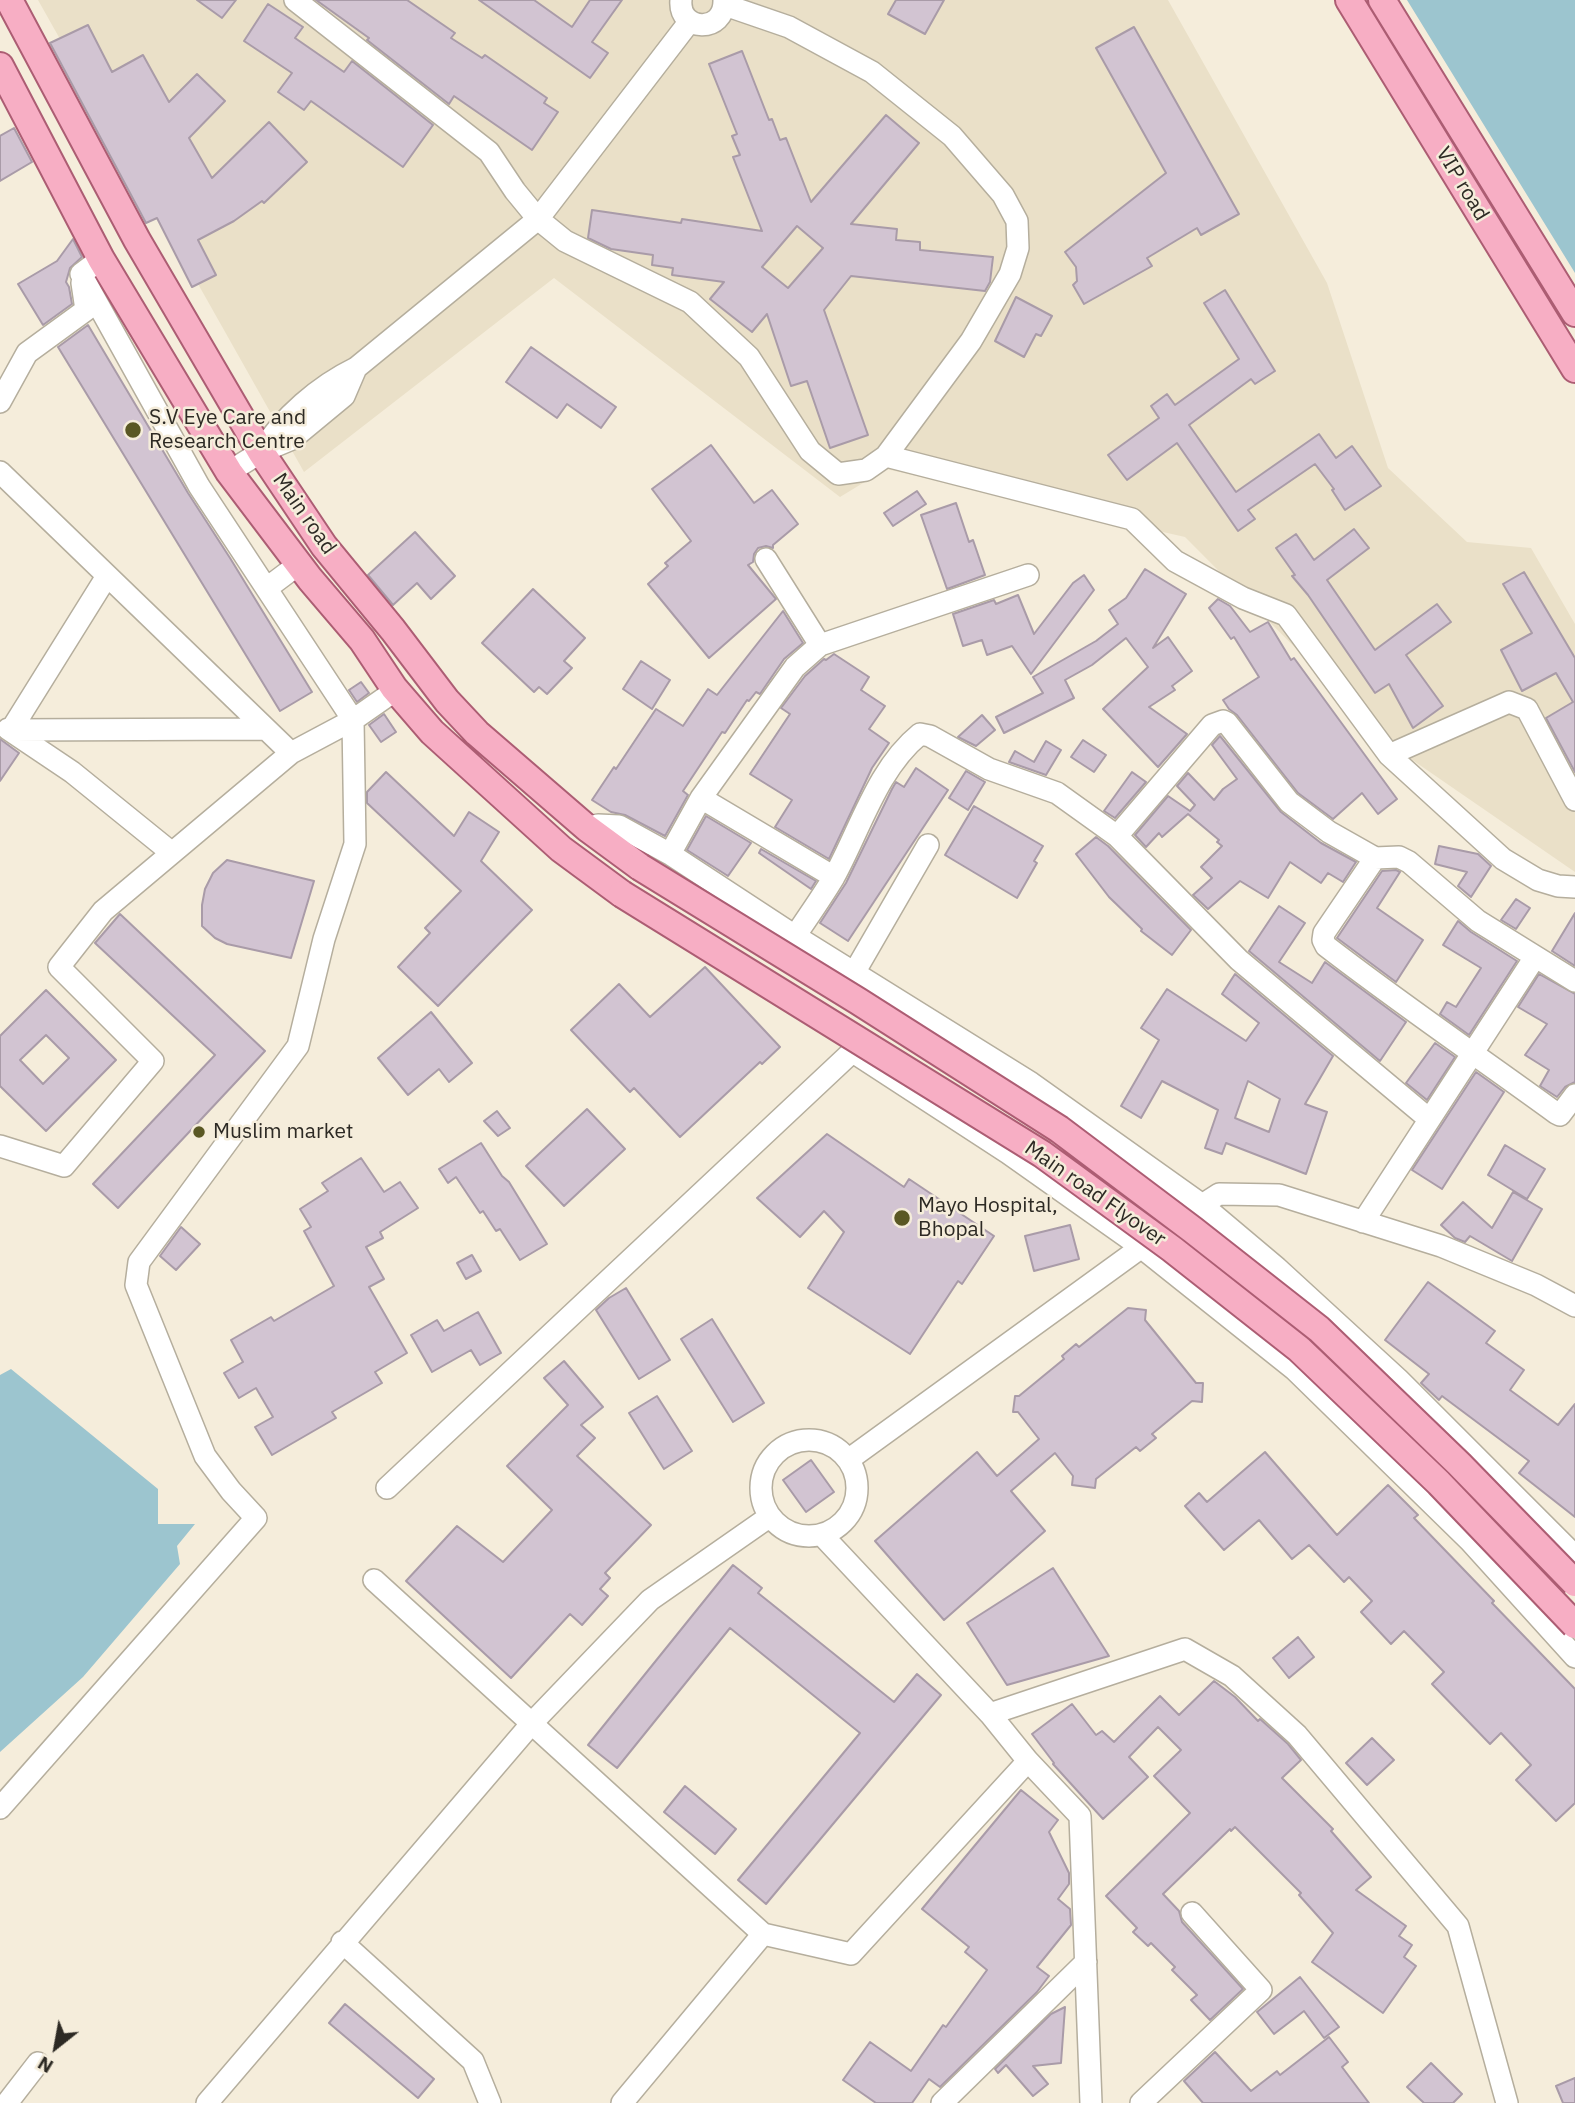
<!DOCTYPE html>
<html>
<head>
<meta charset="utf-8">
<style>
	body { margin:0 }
	#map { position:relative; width:1575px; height:2103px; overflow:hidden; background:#f5eddb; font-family:"IBM Plex Sans",sans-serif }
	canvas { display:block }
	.north { position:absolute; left:21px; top:2012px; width:70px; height:70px; -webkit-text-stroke:5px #f5eddb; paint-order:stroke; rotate:211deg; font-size:19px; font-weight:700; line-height:28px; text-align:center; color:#2d2a24 }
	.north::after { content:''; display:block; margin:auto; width:24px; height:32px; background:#2d2a24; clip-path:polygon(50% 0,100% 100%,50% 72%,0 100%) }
</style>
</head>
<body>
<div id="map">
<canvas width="1575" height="2103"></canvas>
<div class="north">N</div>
</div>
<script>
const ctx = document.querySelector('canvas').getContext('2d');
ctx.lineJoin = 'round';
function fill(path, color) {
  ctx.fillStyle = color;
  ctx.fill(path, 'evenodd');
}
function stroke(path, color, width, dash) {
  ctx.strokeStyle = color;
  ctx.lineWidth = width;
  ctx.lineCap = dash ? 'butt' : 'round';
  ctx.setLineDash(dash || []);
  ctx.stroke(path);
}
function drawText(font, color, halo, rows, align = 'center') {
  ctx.font = font + ' "IBM Plex Sans",sans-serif';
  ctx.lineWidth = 5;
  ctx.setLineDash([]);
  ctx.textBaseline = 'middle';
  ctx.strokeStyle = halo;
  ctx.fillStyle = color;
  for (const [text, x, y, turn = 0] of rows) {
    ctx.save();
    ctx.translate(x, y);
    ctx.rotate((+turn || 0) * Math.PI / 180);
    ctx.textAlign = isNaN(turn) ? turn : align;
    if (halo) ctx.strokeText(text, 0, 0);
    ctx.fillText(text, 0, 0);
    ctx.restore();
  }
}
const built = new Path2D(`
	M38 0H1168L1327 283 1388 468 1467 542 1531 548 1575 624V872L1395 748 1185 537 886 469 840 497 554 278 304 472Z`);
const water = new Path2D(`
	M1408 0H1575V273L1407 0Z
	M11 1369 158 1489V1524H195L177 1546 180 1564 83 1677 0 1752V1375Z`);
const building = new Path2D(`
	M197 0H236L222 18Z
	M316 0H407L455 33 451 38 482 58 485 55 547 98 544 103 558 112 532 150 454 96 449 104 367 40 369 38Z
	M479 0H534L572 27 590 0H622L592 42 608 53 590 78Z
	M896 0H944L925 34 888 14Z
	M268 4 303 27 295 38 344 72 352 61 433 125 403 167 311 101 304 110 278 92 292 73 244 41Z
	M88 25 112 72 143 55 169 102 197 74 225 101 189 138 212 178 269 122 307 162 264 203 262 201 234 221 198 240 216 275 192 287 157 218 146 223 50 43Z
	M1134 27 1239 214 1201 235 1197 228 1147 258 1152 266 1084 304 1073 285 1077 281 1076 267 1065 252 1166 173 1096 48Z
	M742 51 769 120 772 119 780 140 786 138 811 202 886 115 919 143 851 224 897 229 896 240 920 242V250L993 257 990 282 985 291 851 276 824 310 868 435 830 448 807 381 791 386 767 314 752 332 710 299 724 282 672 275 673 268 652 265 653 255 611 249 588 238 592 210 681 223 682 219 762 231 733 157 740 155 732 136 737 134 709 64ZM797 226 823 248 788 288 762 267Z
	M14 128 32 162 0 181V136Z
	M73 239 82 257 70 268 66 282 69 287 72 304 43 325 18 284 57 261Z
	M1225 290 1275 371 1255 384 1251 379 1189 425 1236 492 1319 434 1336 458 1352 446 1381 486 1345 510 1332 490 1334 489 1315 464 1248 510 1255 519 1238 531 1177 443 1127 480 1108 455 1159 418 1151 406 1167 394 1175 405 1239 359 1204 303Z
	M1016 297 1052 316 1041 336 1036 334 1024 357 995 341Z
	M88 325 188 493 230 558 312 692 280 711 58 347Z
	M531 347 616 407 601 428 567 404 557 418 506 382Z
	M711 445 754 503 772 490 798 524 773 545V548L766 546 758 548 754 554 753 562 748 565 776 599 709 658 648 584 668 566 665 563 691 541 652 489Z
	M917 491 926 504 893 526 884 513Z
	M956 503 969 542 973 540 985 575 947 589 921 515Z
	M1354 529 1369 548 1327 580 1375 650 1437 604 1451 622 1406 655 1443 706 1413 728 1389 684 1375 693 1308 595 1292 576 1295 575 1276 548 1296 534 1314 560Z
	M415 532 455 576 431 599 417 583 393 605 368 575Z
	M1145 569 1186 594 1153 648 1168 637 1192 671 1172 686 1175 690 1149 707 1187 734 1158 767 1103 709 1148 667 1126 638 1092 665 1065 680 1074 698 1004 733 996 717 1043 693 1033 677 1096 641 1118 624 1109 610 1126 598Z
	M1524 572 1575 658V772L1546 718 1573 702 1556 673 1522 691 1501 650 1532 633 1503 584Z
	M1084 575 1094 590 1031 674 1012 646 987 655 982 640 963 646 953 614 994 600 996 604 1018 595 1034 634 1073 583Z
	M533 589 585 638 564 661 572 668 547 694 539 687 534 692 482 643Z
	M1218 599 1230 606 1250 632 1268 622 1291 660 1294 658 1397 799 1378 814 1362 793 1333 819 1298 793 1237 715 1229 709 1223 700 1259 677 1234 637 1231 639 1209 608Z
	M783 611 803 643 784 659 760 694 756 692 749 701 747 700 725 733 722 732 683 791 688 795 665 836 625 815 611 812 592 800 614 767 616 769 656 709 683 726 708 689 717 695Z
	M834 654 869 677 861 690 885 706 869 729 889 743 872 768 829 859 775 827 792 800 750 774 790 714 781 708 805 676 824 659 826 660Z
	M641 661 670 680 652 709 623 689Z
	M361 682 369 693 357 702 349 690Z
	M384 714 396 732 381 742 369 725Z
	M982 715 995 730 976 746 958 737Z
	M1220 736 1281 812 1321 843 1356 862 1343 882 1328 873 1321 883 1290 862 1268 898 1240 881 1208 909 1193 895 1212 878 1201 867 1222 846 1217 842 1219 840 1188 814 1162 837 1159 833 1146 847 1135 835 1168 796 1190 811 1195 805 1177 786 1188 773 1214 800 1223 789 1237 779 1212 745Z
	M0 739 19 753 0 781Z
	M1083 740 1106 755 1094 772 1071 757Z
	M1046 741 1061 750 1046 775 1009 762 1015 751 1034 762Z
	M916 768 948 790 848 941 820 923 846 883 892 789 896 782 904 787Z
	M966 771 985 782 968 810 949 798Z
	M386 772 454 836 469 812 499 832 481 861 532 910 438 1006 398 967 430 933 425 928 461 891 367 803V792Z
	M1132 772 1146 782 1115 818 1104 811Z
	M974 806 1043 846 1034 861 1037 863 1017 898 945 855Z
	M706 816 751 843 728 876 687 850Z
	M1096 837 1108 846 1191 930 1172 955 1141 931 1142 929 1109 897 1076 854Z
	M1439 846 1478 854 1491 866 1471 897 1458 886 1467 872 1435 864Z
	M761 849 816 881 811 889 759 853Z
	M227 860 314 881 291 958 227 944 215 938 202 926V905L205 889 213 873Z
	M1396 870 1400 872 1377 908 1423 940 1396 982 1337 938 1382 871Z
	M1516 899 1530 908 1516 929 1501 920Z
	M1279 906 1305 923 1279 962 1312 983 1325 962 1406 1022 1380 1061 1249 951Z
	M1575 913V966L1552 951Z
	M120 914 265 1051 118 1208 93 1184 215 1055 95 943Z
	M1458 921 1471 932 1517 961 1469 1035 1440 1014 1447 1002 1456 1007 1481 968 1443 945Z
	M705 967 780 1047 762 1064 760 1062 680 1137 634 1088 630 1092 571 1030 619 984 650 1017Z
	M1235 974 1333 1056 1305 1104 1327 1112 1306 1174 1226 1143 1222 1154 1205 1148 1218 1110 1162 1081 1141 1118 1121 1106 1159 1040 1141 1028 1167 989 1246 1041 1259 1023 1222 994ZM1248 1081 1280 1099 1269 1132 1235 1118Z
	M1539 974 1575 994V1082L1565 1087 1557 1097 1540 1086 1549 1070 1525 1055 1547 1024 1518 1007Z
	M46 990 116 1060 46 1131 0 1086V1036ZM46 1035 69 1058 43 1084 20 1060Z
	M431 1012 472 1063 449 1082 439 1069 408 1095 378 1058Z
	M1435 1043 1455 1057 1427 1100 1406 1083Z
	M1476 1072 1504 1092 1442 1189 1412 1170Z
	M587 1109 625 1149 564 1206 526 1166Z
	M497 1111 510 1128 498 1136 484 1121Z
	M827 1134 904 1187 909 1179 994 1236 962 1284 958 1281 910 1354 808 1288 844 1232 824 1211 800 1237 757 1198Z
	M481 1143 502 1176 509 1182 547 1244 520 1260 500 1229 496 1231 483 1211 480 1213 456 1177 448 1183 439 1169Z
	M1505 1145 1545 1169 1527 1199 1488 1175Z
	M361 1158 384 1192 400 1182 418 1208 380 1232 383 1238 366 1247 384 1279 369 1287 407 1353 375 1372 382 1383 332 1412 336 1418 272 1455 255 1427 273 1417 256 1388 239 1398 224 1373 243 1362 231 1340 271 1317 274 1321 334 1286 304 1231 311 1227 300 1209 328 1191 322 1183Z
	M1513 1192 1542 1209 1512 1261 1470 1236 1465 1242 1455 1238 1441 1225 1463 1202 1492 1228Z
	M1070 1225 1079 1259 1034 1271 1025 1236Z
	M181 1227 200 1244 176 1270 160 1256Z
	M472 1255 481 1271 466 1279 457 1263Z
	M1428 1282 1495 1331 1486 1343 1524 1370 1510 1390 1558 1425 1575 1404V1517L1519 1473 1529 1461 1442 1396 1439 1400 1421 1383 1429 1374 1385 1340Z
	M626 1288 670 1360 639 1379 596 1310 609 1298Z
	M1128 1308 1146 1310 1145 1320 1196 1383H1203L1202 1402 1192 1401 1152 1434 1156 1438 1140 1451 1136 1447 1096 1479 1095 1488 1072 1485 1073 1476 1055 1453 1011 1491 1045 1531 944 1620 875 1541 977 1452 997 1476 1039 1439 1018 1412H1013L1015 1396H1019L1064 1359 1062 1356 1076 1344 1079 1347Z
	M478 1312 501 1353 480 1365 471 1350 432 1372 411 1335 437 1320 444 1331Z
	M712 1319 764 1403 733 1422 681 1339Z
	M564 1361 603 1407 581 1425 595 1438 577 1456 651 1525 605 1573 610 1578 600 1589 608 1596 582 1625 570 1614 511 1678 406 1581 457 1526 503 1562 552 1510 507 1466 568 1405 544 1378Z
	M657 1396 692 1451 664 1469 629 1413Z
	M1265 1452 1337 1535 1388 1485 1418 1515 1414 1518 1494 1601 1492 1603 1575 1689V1803L1556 1821 1516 1780 1531 1765 1501 1733 1490 1744 1432 1684 1444 1672 1404 1631 1391 1644 1361 1612 1372 1601 1349 1577 1344 1582 1309 1545 1292 1559 1259 1520 1224 1550 1185 1506 1199 1493 1207 1502Z
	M811 1460 834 1492 806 1512 783 1480Z
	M733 1565 762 1588 758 1593 894 1702 917 1674 941 1695 766 1904 738 1880 860 1733 730 1628 617 1768 588 1745Z
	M1053 1568 1109 1656 1007 1685 967 1623Z
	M1298 1637 1314 1657 1289 1678 1273 1658Z
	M1214 1681 1235 1697 1258 1721 1260 1719 1288 1744 1301 1760 1282 1778 1333 1829 1331 1831 1371 1877 1356 1890 1406 1926 1399 1936 1412 1945 1404 1957 1416 1966 1383 2013 1312 1962 1333 1933 1299 1895 1301 1893 1235 1827 1231 1831 1230 1829 1163 1894 1179 1911 1182 1922 1243 1989 1210 2020 1191 2000 1197 1995 1172 1970 1175 1967 1151 1943 1148 1946 1133 1932 1137 1928 1106 1896 1190 1813 1154 1776 1181 1750 1158 1727 1129 1757 1148 1777 1103 1819 1053 1764 1054 1763 1032 1734 1072 1704 1096 1735 1102 1731 1114 1742 1160 1696 1179 1715Z
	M1372 1738 1394 1760 1367 1785 1346 1763Z
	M685 1786 736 1829 715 1854 664 1812Z
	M1021 1790 1058 1820 1049 1832 1069 1873V1884L1058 1899 1070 1909 1071 1925 1037 1967 1049 1976 1037 1992 940 2087 929 2079 912 2103H876L843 2080 870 2042 911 2071 943 2025 946 2027 987 1970 965 1952 969 1947 922 1909Z
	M1300 1977 1339 2027 1324 2038 1304 2011 1274 2034 1257 2012Z
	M345 2004 434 2079 418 2098 329 2023Z
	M1065 2007 1061 2063 1033 2066 1048 2084 1033 2096 1006 2065 998 2073 995 2069 1051 2014Z
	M1329 2037 1348 2062 1342 2067 1369 2103H1203L1184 2081 1215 2052 1251 2091 1277 2071 1280 2075Z
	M1431 2063 1462 2094 1453 2103H1424L1407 2087Z
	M1575 2078V2103H1563L1556 2086Z`);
const minor = new Path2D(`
	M295 0 489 152 515 191 538 219 565 241 690 302 749 357 810 451 838 474 866 470 886 456 971 341 1010 274 1018 248 1017 221 1003 195 952 136 872 72 789 27 725 5
	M681 0C678 32 725 34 724 0
	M0 402 27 353 86 310 82 283
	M261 452C283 417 319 386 356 368L538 219 690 21
	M886 456 1132 519 1175 561 1243 598 1286 615 1389 755 1503 859 1538 880 1558 886 1575 887
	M0 472 291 753
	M229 472 261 452 292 439 344 396 356 368
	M766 559 820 645
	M107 576 11 730 266 729
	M267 588 299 564
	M8 729 72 772 172 853
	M1389 755 1509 702 1527 709 1575 800
	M701 798 834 877
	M587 828 598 825 619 826 670 854 795 936 1031 1083 1201 1204 1277 1268 1398 1379 1575 1556
	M1117 836 1212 725 1223 721 1227 723 1289 802 1329 832 1375 858 1399 857 1409 862 1478 921 1575 981
	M670 854 701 798 795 667 820 645 1028 575
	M1375 858 1324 933 1323 940 1326 946C1401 1004 1479 1057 1556 1113L1560 1115 1575 1095
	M795 936C808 917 822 897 834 877 860 830 877 769 920 734L930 736 989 769 1057 793 1117 836 1239 960 1429 1119
	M854 973 928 845
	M853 1052 1008 1153 1141 1247 1294 1369 1470 1541 1575 1657
	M0 1146 64 1166 153 1061 59 967 103 911 291 753 353 720 396 690
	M1191 1212 1219 1194 1279 1195 1441 1246 1536 1285 1575 1306
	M1363 1222 1535 957
	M761 1488a48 48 0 1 1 96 0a48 48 0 1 1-96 0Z
	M848 1460 1150 1241
	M387 1488 853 1051
	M822 1535 990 1714 1028 1761 1080 1816 1091 2103
	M374 1580 763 1934 851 1954 1028 1761
	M990 1714 1185 1649 1232 1676 1297 1735 1458 1926 1507 2103
	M0 1808 256 1518 231 1491 205 1456 136 1285 139 1262 298 1046 324 939 355 844 353 720 199 486 81 274 101 259
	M342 1942 473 2061 490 2103
	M7 2103 38 2063
	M207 2103 532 1723 650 1600 769 1517
	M622 2103 763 1934
	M942 2103 1086 1962
	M1141 2103 1261 1990 1192 1913`);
const major = new Path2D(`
	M9 0 137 240 261 452 324 546 393 630 447 701 477 733 587 828 640 867
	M1349 0 1575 369
	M1382 0 1575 313
	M0 66 101 259 229 472 310 579 362 640 394 688 432 732 561 849 622 894`);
const majorBridge = new Path2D(`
	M640 867 858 1001 1059 1129 1193 1230 1319 1329 1459 1464 1575 1583
	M622 894 1042 1154 1172 1249 1299 1349 1439 1483 1575 1625`);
const markers = [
	[133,430,9,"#5a5824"],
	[199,1132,7,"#5a5824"],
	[902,1218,9,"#5a5824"]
];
const streetNames = [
	["VIP road",1462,184,59],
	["Main road",304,514,55],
	["Main road Flyover",1095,1194,35]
];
const poiNames = [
	["S.V Eye Care and",149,418],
	["Research Centre",149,442],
	["Muslim market",213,1132],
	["Mayo Hospital,",918,1206],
	["Bhopal",918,1230]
];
fill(built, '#eae0c8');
fill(water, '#9cc5cf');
fill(building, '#d2c4d2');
stroke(building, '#a99ba8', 2);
stroke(minor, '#b5ae9d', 24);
stroke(major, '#ac5d73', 30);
stroke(minor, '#fff', 21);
stroke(major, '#f7aec4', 26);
stroke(majorBridge, '#ac5d73', 30, []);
stroke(majorBridge, '#f7aec4', 26);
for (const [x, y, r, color] of markers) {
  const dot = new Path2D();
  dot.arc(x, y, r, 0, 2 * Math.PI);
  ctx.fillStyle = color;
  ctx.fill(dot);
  stroke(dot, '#f5eddb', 2.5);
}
drawText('21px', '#2d2a24', '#f5eddb', streetNames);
drawText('21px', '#2d2a24', '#f5eddb', poiNames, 'left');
</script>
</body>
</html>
